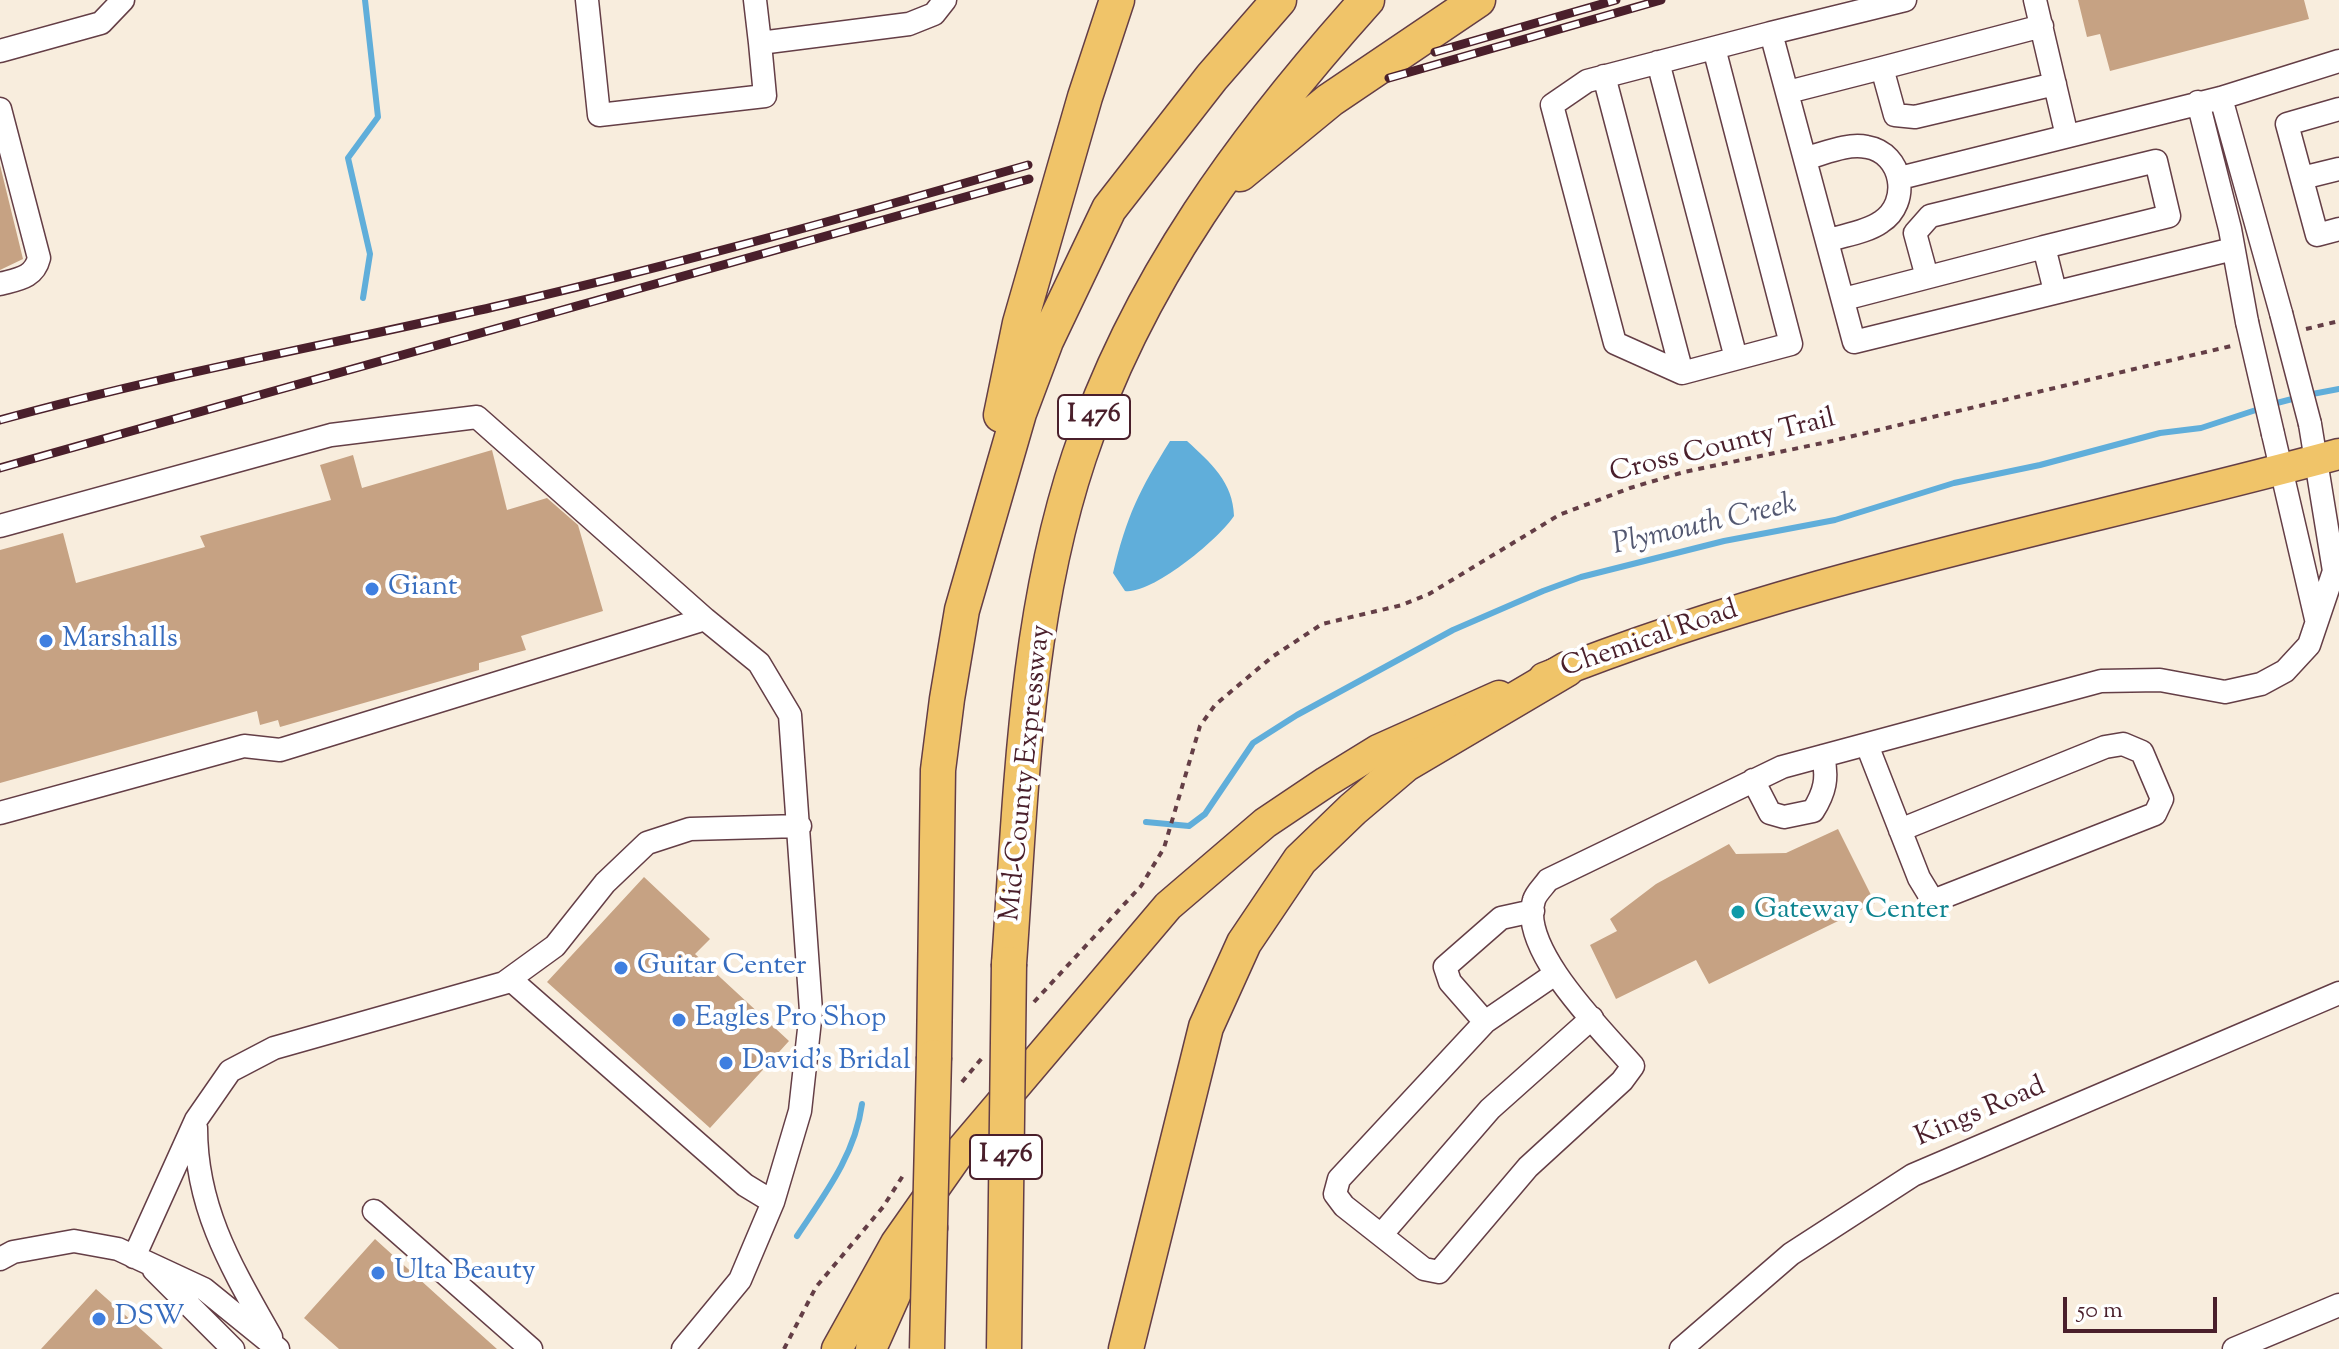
<!DOCTYPE html>
<html>
<head>
<meta charset="utf-8">
<style>
	body { margin:0 }
	#map { position:relative; width:2339px; height:1349px; overflow:hidden; background:#f8eddd; font-family:"Sorts Mill Goudy",serif }
	canvas { display:block }
	.scale { position:absolute; left:2063px; top:1297px; width:154px; height:36px; box-sizing:border-box; border:4px solid #4a1f2b; border-top:0; padding-left:10px; font-size:24px; line-height:28px; white-space:nowrap; color:#4a1f2b; -webkit-text-stroke:6px #fff; paint-order:stroke }
</style>
</head>
<body>
<div id="map">
<canvas width="2339" height="1349"></canvas>
<div class="scale">50 m</div>
</div>
<script>
const ctx = document.querySelector('canvas').getContext('2d');
ctx.lineJoin = 'round';
function fill(path, color) {
  ctx.fillStyle = color;
  ctx.fill(path, 'evenodd');
}
function stroke(path, color, width, dash) {
  ctx.strokeStyle = color;
  ctx.lineWidth = width;
  ctx.lineCap = dash ? 'butt' : 'round';
  ctx.setLineDash(dash || []);
  ctx.stroke(path);
}
function drawText(font, color, halo, rows, align = 'center') {
  ctx.font = font + ' "Sorts Mill Goudy",serif';
  ctx.lineWidth = 8;
  ctx.setLineDash([]);
  ctx.textBaseline = 'middle';
  ctx.strokeStyle = halo;
  ctx.fillStyle = color;
  for (const [text, x, y, turn = 0] of rows) {
    ctx.save();
    ctx.translate(x, y);
    ctx.rotate((+turn || 0) * Math.PI / 180);
    ctx.textAlign = isNaN(turn) ? turn : align;
    if (halo) ctx.strokeText(text, 0, 0);
    ctx.fillText(text, 0, 0);
    ctx.restore();
  }
}
const water = new Path2D(`
	M1170 441H1187C1211 463 1233 482 1234 516 1220 538 1152 595 1125 591L1113 573C1127 515 1139 491 1170 441Z`);
const stream = new Path2D(`
	M363 298 370 254 348 158 378 117 365 0
	M2307 395 2339 389
	M2273 404 2296 398
	M1146 822 1189 826 1205 814 1253 743 1297 715 1453 630 1543 591 1581 577 1724 541 1835 520 1954 483 2040 465 2160 433 2201 428 2262 408
	M797 1236C825 1194 855 1155 862 1104`);
const building = new Path2D(`
	M2078 0H2304L2309 19 2110 71 2100 34 2087 37Z
	M0 165 23 259 0 270Z
	M492 450 507 510 547 498 578 525 603 611 521 636 526 650 479 663V670L280 727 278 720 260 725 257 711 0 783V550L63 533 76 583 205 547 200 536 331 500 320 465 353 455 362 488Z
	M1838 829 1875 903 1709 984 1696 960 1616 999 1590 945 1617 931 1610 919 1656 884 1729 844 1736 854 1786 853Z
	M644 877 710 939 695 954 789 1041 710 1128 547 982Z
	M375 1239 449 1306 497 1349H339L304 1318Z
	M96 1289 163 1349H41Z`);
const path = new Path2D(`
	M2306 329 2339 321
	M1034 1002 1141 886 1164 848 1200 726 1215 705 1272 657 1322 624 1402 605 1429 594 1559 515 1630 488 1684 472 1832 441 2231 346
	M962 1082 982 1058
	M784 1349 816 1287 883 1207 904 1174`);
const minor = new Path2D(`
	M587 0 599 115 765 96 760 43 909 24 934 14 945 0
	M755 0 760 43
	M1905 0 1771 33 1854 342 2233 249
	M2035 0 2067 136
	M1714 48 1791 344 1682 373 1615 343 1552 105 1587 81 1771 33
	M0 51 101 23 123 0
	M1658 62 1736 358
	M1882 68 2042 26
	M1604 76 1682 373
	M1788 92 1882 68 1895 115 1915 117 2055 84
	M2221 98 2281 313
	M2198 102 2230 229 2247 322
	M0 109 39 258C34 278 18 279 0 284
	M2339 109 2287 124 2317 235 2339 229
	M1807 158C1826 153 1847 143 1867 147 1903 153 1911 203 1881 222 1867 232 1845 235 1829 240
	M1900 178 2221 98 2339 61
	M2302 178 2339 169
	M1927 277 1915 233 1930 216 2156 161 2169 216 2044 247
	M1844 299 2044 247 2055 291
	M2273 434 2316 619
	M0 526 331 435 477 417 705 619
	M1867 745 1919 878 1933 901 2155 814 2162 799 2142 752 2123 744 2105 747 1900 830
	M1753 780 1770 813 1784 817 1813 811C1825 792 1828 778 1823 756
	M0 813 244 746 280 750 705 619 759 663 790 715 811 1011 800 1111 773 1202 740 1280 683 1349
	M1555 974 1485 1022 1339 1179 1335 1194 1344 1206 1424 1269 1439 1272 1528 1167 1622 1081 1633 1066C1603 1031 1518 949 1534 900 1536 893 1544 886 1548 880L1782 767 2101 681 2160 680 2225 692 2261 684 2285 671 2309 645 2334 571 2310 424
	M510 979 745 1185 773 1202
	M1485 1022 1450 982 1445 967 1501 918 1533 911
	M196 1128C196 1209 232 1268 271 1337
	M374 1211 531 1349
	M1381 1235 1490 1109 1592 1018
	M134 1257 196 1120 230 1071 274 1048 504 983 555 946 605 883 647 843 690 829 800 826
	M0 1259 13 1252 74 1241 118 1249 204 1289 278 1349
	M154 1270 233 1349
	M1681 1349 1791 1254 1913 1175 2339 993
	M2234 1349 2339 1305`);
const major = new Path2D(`
	M1544 678C1801 575 2073 526 2339 454
	M837 1349 896 1243 962 1149 1168 906 1265 823 1326 782 1378 750 1499 696
	M871 1349 900 1284 932 1228`);
const highway = new Path2D(`
	M1240 174 1330 100 1478 0
	M1001 415 1020 323 1085 97 1117 0
	M1009 964C1021 795 1025 619 1079 457 1137 281 1245 136 1367 0
	M934 1057 938 770 947 699 962 610 1019 413 1046 341 1109 209 1212 77 1279 0
	M1126 1349 1206 1027 1244 943 1300 860 1353 809 1406 764 1567 669`);
const rail = new Path2D(`
	M1435 52 1616 0
	M1389 78 1661 0
	M0 420C166 374 334 344 502 305 679 264 854 215 1028 165
	M0 468 1029 179`);
const minorBridge = new Path2D(`
	M2281 313 2310 424
	M2247 322 2273 434`);
const highwayBridge = new Path2D(`
	M927 1349 934 1057
	M1004 1349 1009 964`);
const markers = [
	[372,589,8,"#3f7fe0"],
	[46,641,8,"#3f7fe0"],
	[1738,912,8,"#0f9aa8"],
	[621,968,8,"#3f7fe0"],
	[679,1020,8,"#3f7fe0"],
	[726,1063,8,"#3f7fe0"],
	[378,1273,8,"#3f7fe0"],
	[99,1319,8,"#3f7fe0"]
];
const shields = [
	[1094,417,72],
	[1006,1157,72]
];
const shieldNames = [
	["I 476",1094,417],
	["I 476",1006,1157]
];
const streetNames = [
	["Cross County Trail",1723,448,-14],
	["Chemical Road",1650,641,-19],
	["Mid-County Expressway",1028,773,-84],
	["Kings Road",1981,1114,-23]
];
const shopNames = [
	["Giant",388,589],
	["Marshalls",62,641],
	["Guitar Center",637,968],
	["Eagles Pro Shop",695,1020],
	["David's Bridal",742,1063],
	["Ulta Beauty",394,1273],
	["DSW",115,1319]
];
const cultureNames = [
	["Gateway Center",1754,912]
];
const waterNames = [
	["Plymouth Creek",1705,527,-13]
];
fill(water, '#60aeda');
stroke(stream, '#60aeda', 6);
fill(building, '#c6a283');
stroke(minor, '#643e46', 25);
stroke(major, '#643e46', 33);
stroke(highway, '#643e46', 37);
stroke(path, '#643e46', 4, [6, 6]);
stroke(minor, '#fff', 22);
stroke(major, '#f0c469', 30);
stroke(highway, '#f0c469', 34);
stroke(rail, '#4a1f2b', 9);
stroke(rail, '#fff', 6, [18]);
stroke(minorBridge, '#643e46', 25, []);
stroke(highwayBridge, '#643e46', 37, []);
stroke(minorBridge, '#fff', 22);
stroke(highwayBridge, '#f0c469', 34);
for (const [x, y, r, color] of markers) {
  const dot = new Path2D();
  dot.arc(x, y, r, 0, 2 * Math.PI);
  ctx.fillStyle = color;
  ctx.fill(dot);
  stroke(dot, '#fff', 3);
}
for (const [x, y, w] of shields) {
  const box = new Path2D();
  box.roundRect(x - w / 2, y - 22, w, 44, 6);
  ctx.fillStyle = '#fff';
  ctx.fill(box);
  stroke(box, '#4a1f2b', 2);
}
drawText('bold 26px', '#4a1f2b', null, shieldNames);
drawText('28px', '#4a1f2b', '#fff', streetNames);
drawText('28px', '#366cbe', '#fff', shopNames, 'left');
drawText('28px', '#0d838f', '#fff', cultureNames, 'left');
drawText('italic 30px', '#535871', '#fff', waterNames);
</script>
</body>
</html>
